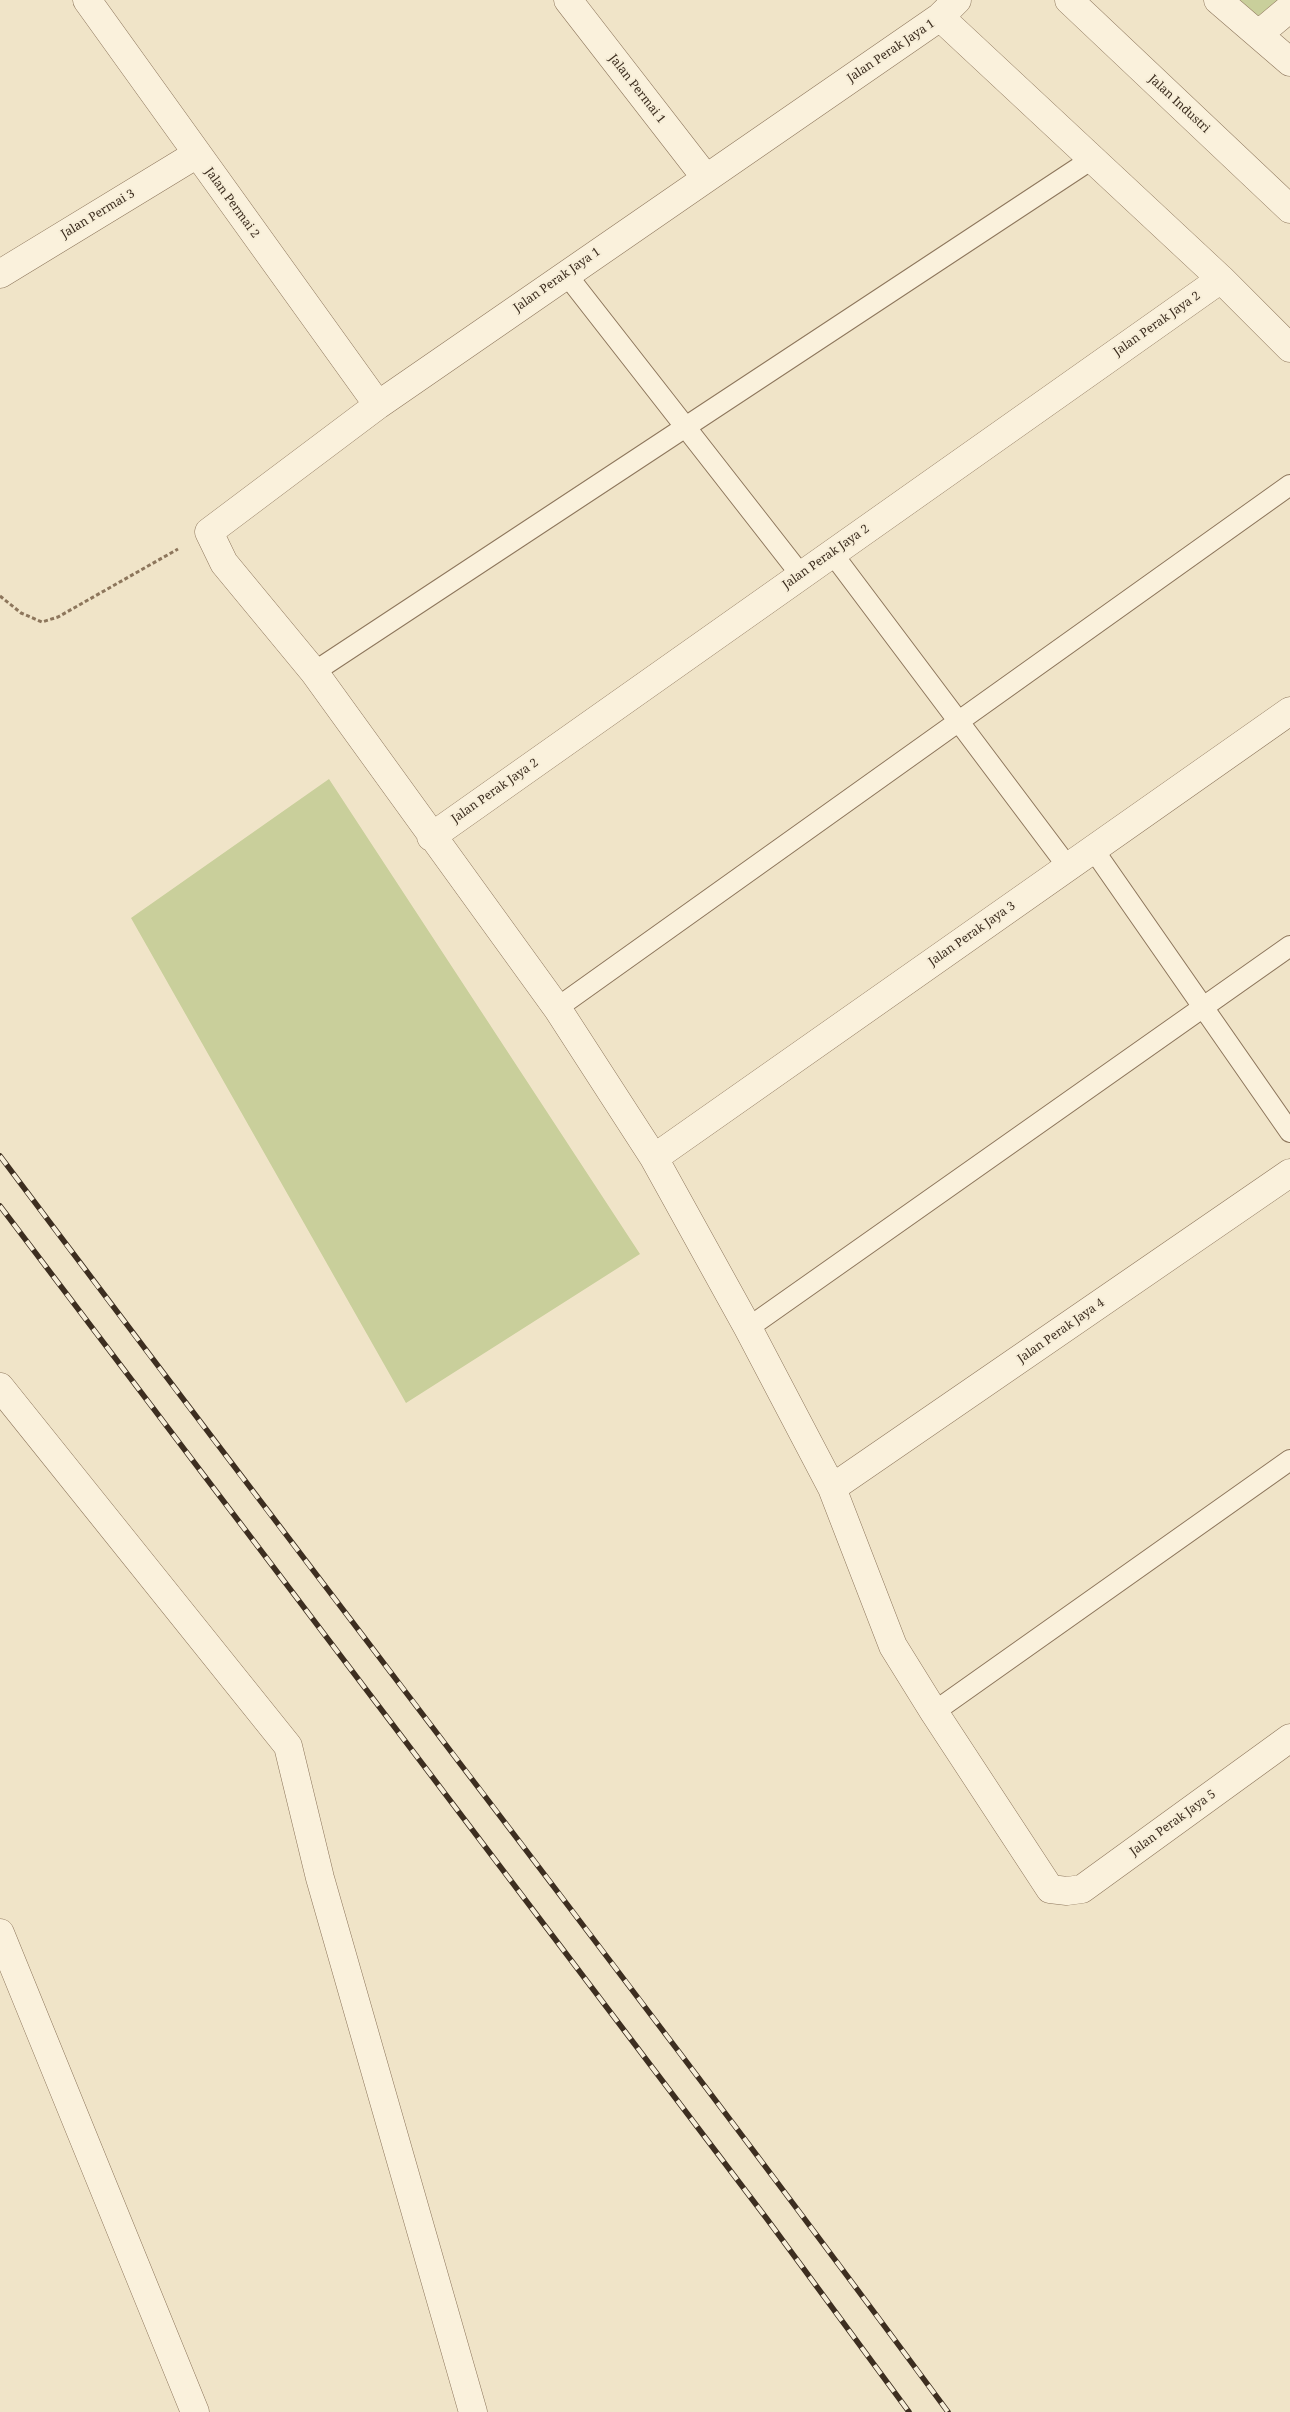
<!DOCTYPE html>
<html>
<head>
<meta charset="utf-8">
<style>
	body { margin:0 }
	canvas { display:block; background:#f0e4c8 }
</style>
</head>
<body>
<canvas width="1290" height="2412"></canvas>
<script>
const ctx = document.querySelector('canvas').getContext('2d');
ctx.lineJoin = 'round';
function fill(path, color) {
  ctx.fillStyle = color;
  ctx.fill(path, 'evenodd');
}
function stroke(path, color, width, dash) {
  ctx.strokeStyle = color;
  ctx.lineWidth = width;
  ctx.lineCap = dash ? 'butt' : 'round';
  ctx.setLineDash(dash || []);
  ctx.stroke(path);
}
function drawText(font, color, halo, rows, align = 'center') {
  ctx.font = font + ' "Noto Serif",serif';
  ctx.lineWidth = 4;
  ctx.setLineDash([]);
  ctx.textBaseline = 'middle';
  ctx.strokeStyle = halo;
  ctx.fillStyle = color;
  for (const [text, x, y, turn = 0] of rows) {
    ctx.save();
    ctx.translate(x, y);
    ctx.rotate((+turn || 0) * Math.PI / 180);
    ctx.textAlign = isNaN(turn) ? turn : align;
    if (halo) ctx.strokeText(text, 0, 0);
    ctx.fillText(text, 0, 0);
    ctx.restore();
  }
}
const green = new Path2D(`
	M1225 0H1290L1259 34Z
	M329 779 640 1254 406 1403 131 918Z`);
const path = new Path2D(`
	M0 596 21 613 42 622 58 617 178 549`);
const service = new Path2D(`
	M566 274 801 575
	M832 553 1068 867
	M314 672 1092 159
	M1093 849 1290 1132
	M557 1008 1290 485
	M748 1328 1290 946
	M934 1712 1290 1460`);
const minor = new Path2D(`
	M87 0 378 405
	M568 0 706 178
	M957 0 940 17 378 405 209 532 224 563 314 672 557 1008 654 1158 748 1328 832 1488 893 1646 934 1712 1050 1889 1067 1891 1082 1889 1290 1738
	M1069 0 1290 209
	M1218 0 1290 62
	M940 17 1221 279 1290 348
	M1259 34 1290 8
	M0 274 197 154
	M431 837 1221 279
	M654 1158 1290 711
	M0 1387 288 1746 320 1878 473 2412
	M832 1488 1290 1173
	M0 1933 195 2412`);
const rail = new Path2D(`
	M0 1156C314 1576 637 1990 948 2412
	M0 1206 767 2219 909 2412`);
const streetNames = [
	["Jalan Perak Jaya 1",891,51,-34],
	["Jalan Permai 1",637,89,52],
	["Jalan Industri",1179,104,43],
	["Jalan Permai 2",232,203,54],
	["Jalan Permai 3",98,214,-31],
	["Jalan Perak Jaya 1",557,280,-35],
	["Jalan Perak Jaya 2",1157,324,-35],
	["Jalan Perak Jaya 2",826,557,-35],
	["Jalan Perak Jaya 2",495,791,-35],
	["Jalan Perak Jaya 3",972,934,-35],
	["Jalan Perak Jaya 4",1061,1331,-35],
	["Jalan Perak Jaya 5",1173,1823,-36]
];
fill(green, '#c9cf9b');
stroke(service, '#8d765c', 22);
stroke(minor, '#8d765c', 29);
stroke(path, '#8d765c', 3, [4, 2.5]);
stroke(service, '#faf1dc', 20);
stroke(minor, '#faf1dc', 28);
stroke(rail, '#3d2e20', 5.5);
stroke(rail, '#f7eed8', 4, [11]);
drawText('12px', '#3d2e20', '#f7eed8', streetNames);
</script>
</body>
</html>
